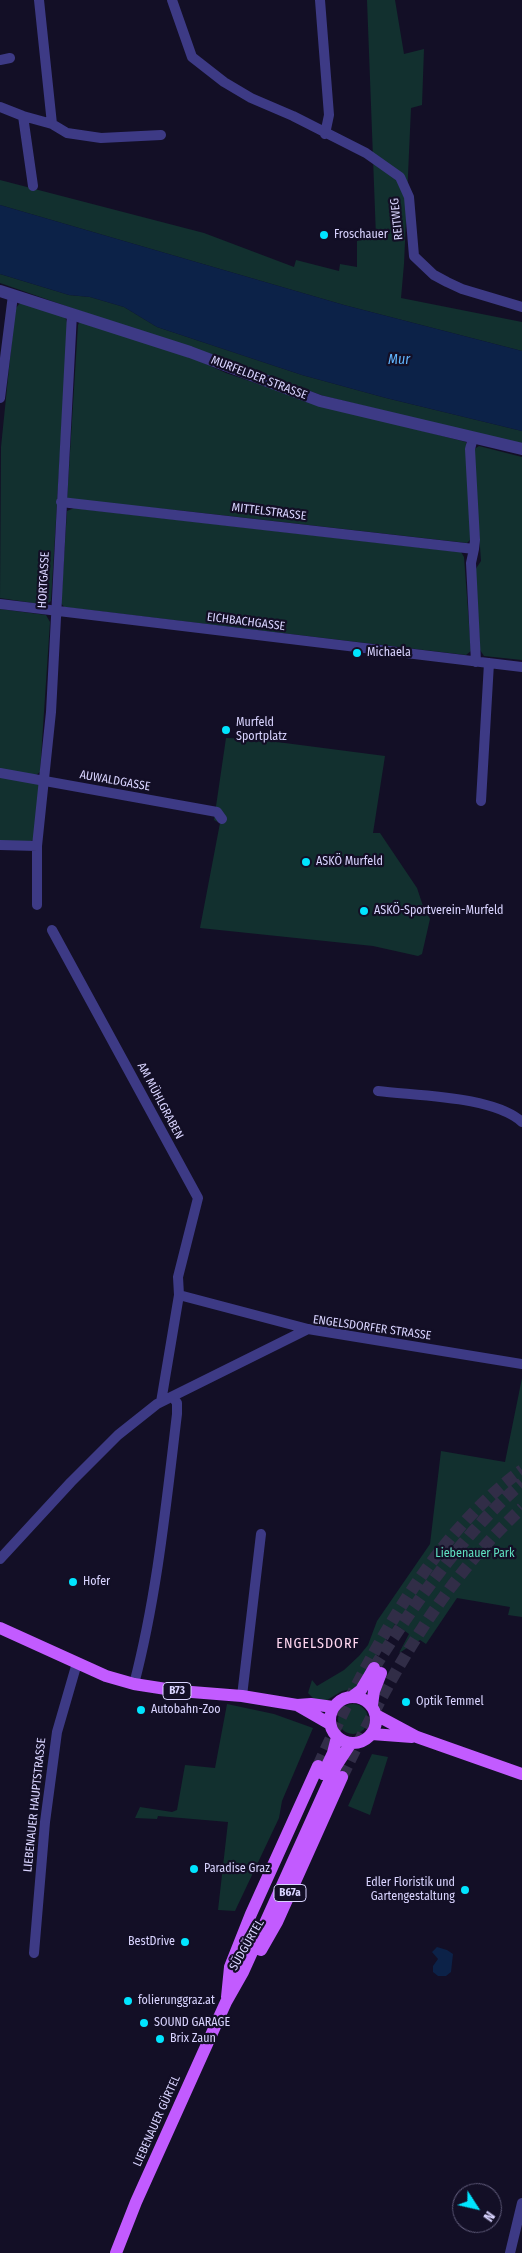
<!DOCTYPE html>
<html>
<head>
<meta charset="utf-8">
<style>
	body { margin:0 }
	#map { position:relative; width:522px; height:2253px; overflow:hidden; background:#130f26; font-family:"Fira Sans Condensed",sans-serif }
	canvas { display:block }
	.north { position:absolute; left:452px; top:2183px; width:50px; height:50px; box-sizing:border-box; background:#130f26; border:1px solid #625e7d; border-radius:50%; rotate:125deg; font-size:14px; font-weight:700; line-height:20px; text-align:center; color:#d9d4ff }
	.north::after { content:''; display:block; margin:auto; width:18px; height:22px; background:#00e5ff; clip-path:polygon(50% 0,100% 100%,50% 72%,0 100%) }
</style>
</head>
<body>
<div id="map">
<canvas width="522" height="2253"></canvas>
<div class="north">N</div>
</div>
<script>
const ctx = document.querySelector('canvas').getContext('2d');
ctx.lineJoin = 'round';
function fill(path, color) {
  ctx.fillStyle = color;
  ctx.fill(path, 'evenodd');
}
function stroke(path, color, width, dash) {
  ctx.strokeStyle = color;
  ctx.lineWidth = width;
  ctx.lineCap = dash ? 'butt' : 'round';
  ctx.setLineDash(dash || []);
  ctx.stroke(path);
}
function drawText(font, color, halo, rows, align = 'center') {
  ctx.font = font + ' "Fira Sans Condensed",sans-serif';
  ctx.lineWidth = 4.5;
  ctx.setLineDash([]);
  ctx.textBaseline = 'middle';
  ctx.strokeStyle = halo;
  ctx.fillStyle = color;
  for (const [text, x, y, turn = 0] of rows) {
    ctx.save();
    ctx.translate(x, y);
    ctx.rotate((+turn || 0) * Math.PI / 180);
    ctx.textAlign = isNaN(turn) ? turn : align;
    if (halo) ctx.strokeText(text, 0, 0);
    ctx.fillText(text, 0, 0);
    ctx.restore();
  }
}
const green = new Path2D(`
	M367 0H395L404 54 424 49 422 105 411 108 404 264 401 298 522 322V351L344 305 0 205V180L204 233 294 267 296 260 339 271 340 264 357 267V241L376 237Z
	M0 274 69 295 90 297 124 307 157 327 302 375 386 398 522 431V445L324 396 0 283Z
	M21 302 65 317 68 325 51 601 46 605 0 598 1 447 15 309Z
	M80 321 197 360 226 373 317 404 466 442 471 539 467 543 185 511 67 500 78 325Z
	M479 446 522 457V660L484 656 480 650 475 570 481 561 473 450Z
	M74 508 461 552 464 557 471 651 466 655 64 607 61 603 67 511Z
	M0 609 46 615 50 622 40 772 36 775 0 769Z
	M226 738 254 739 385 756 373 833H380L417 888 423 906 430 919 422 954 418 956 373 946 200 928 220 823 214 820Z
	M0 777 40 783 36 838 31 841H0Z
	M522 1378V1617L508 1615 510 1607 457 1598 426 1644 420 1640 399 1653 409 1634 395 1624 369 1669 356 1688 342 1691 327 1700 316 1701 308 1693 312 1680 317 1686 344 1670 359 1656 368 1645 377 1621 430 1544 441 1451 505 1462Z
	M338 1719a15 15 0 1 1 30 0a15 15 0 1 1-30 0Z
	M227 1704 274 1714 313 1728 282 1801 279 1818 235 1911 218 1910 228 1822 158 1816 157 1819 135 1818 140 1807 172 1812 177 1810 185 1765 215 1768Z
	M372 1754 388 1757 370 1815 348 1806Z`);
const water = new Path2D(`
	M0 205 344 305 522 351V431L386 398 302 375 157 327 124 307 90 297 69 295 0 274Z
	M437 1947 447 1950 453 1954 451 1972 446 1976H438L433 1972V1966L438 1959 432 1952Z`);
const primaryTunnel = new Path2D(`
	M374 1668C417 1600 461 1536 522 1483
	M318 1766C366 1661 427 1539 522 1470
	M342 1777C390 1676 439 1585 522 1508`);
const minor = new Path2D(`
	M39 0 52 124
	M172 0 192 57 224 82 251 98 293 116 366 153 400 177 409 197 414 256 434 275 447 282 462 289 522 307
	M320 0 329 115 325 134
	M0 60 10 58
	M0 107 23 116 52 124 67 133 101 138 161 135
	M23 116 33 186
	M0 398 13 295
	M61 502 474 549 475 540 470 449 473 438
	M474 549 471 563 476 662
	M0 604 522 667
	M0 773 217 812 222 819
	M481 801 489 663
	M0 845 37 846V905
	M37 846 51 712 72 314
	M52 930 198 1198 178 1277 179 1295 161 1402
	M378 1091C418 1096 493 1096 522 1122
	M179 1295 308 1329
	M0 1559 71 1482 118 1435 157 1404 308 1329 522 1364
	M134 1684C157 1596 166 1505 177 1414V1403L173 1397
	M242 1696 261 1534
	M34 1953 45 1822 57 1732 77 1663
	M510 2253 522 2203`);
const tertiary = new Path2D(`
	M0 291 190 352 320 401 522 449`);
const primary = new Path2D(`
	M0 1628 106 1676 134 1684 179 1691 242 1696 297 1705 311 1704 333 1707
	M353 1696 361 1690 374 1668
	M330 1720a23 23 0 1 1 46 0a23 23 0 1 1-46 0Z
	M297 1705 330 1724
	M372 1705 374 1691 381 1673
	M376 1715 417 1737 522 1774
	M372 1734 412 1737
	M323 1774 333 1753 337 1737
	M261 1950 277 1922 342 1777
	M227 1997 230 1967 251 1914 318 1766
	M116 2253 136 2202 226 2002 243 1972 336 1766 351 1743`);
const markers = [
	[324,235,5,"#00e5ff"],
	[357,653,5,"#00e5ff"],
	[226,730,5,"#00e5ff"],
	[306,862,5,"#00e5ff"],
	[364,911,5,"#00e5ff"],
	[73,1582,5,"#00e5ff"],
	[406,1702,5,"#00e5ff"],
	[141,1710,5,"#00e5ff"],
	[194,1869,5,"#00e5ff"],
	[465,1890,5,"#00e5ff"],
	[185,1942,5,"#00e5ff"],
	[128,2001,5,"#00e5ff"],
	[144,2023,5,"#00e5ff"],
	[160,2039,5,"#00e5ff"]
];
const shields = [
	[177,1691,28],
	[290,1893,32]
];
const shieldNames = [
	["B73",177,1691],
	["B67a",290,1893]
];
const streetNames = [
	["REITWEG",397,219,-96],
	["MURFELDER STRASSE",259,378,21],
	["MITTELSTRASSE",269,512,7],
	["HORTGASSE",44,580,-87],
	["EICHBACHGASSE",246,622,7],
	["AUWALDGASSE",115,781,10],
	["AM MÜHLGRABEN",160,1101,62],
	["ENGELSDORFER STRASSE",372,1328,8],
	["LIEBENAUER HAUPTSTRASSE",35,1805,-84],
	["SÜDGÜRTEL",247,1945,-60],
	["LIEBENAUER GÜRTEL",157,2121,-66]
];
const poiNames = [
	["Froschauer",334,235],
	["Michaela",367,653],
	["Murfeld",236,723],
	["Sportplatz",236,737],
	["ASKÖ Murfeld",316,862],
	["ASKÖ-Sportverein-Murfeld",374,911],
	["Hofer",83,1582],
	["Optik Temmel",416,1702],
	["Autobahn-Zoo",151,1710],
	["Paradise Graz",204,1869],
	["Edler Floristik und",455,1883,"right"],
	["Gartengestaltung",455,1897,"right"],
	["BestDrive",175,1942,"right"],
	["folierunggraz.at",138,2001],
	["SOUND GARAGE",154,2023],
	["Brix Zaun",170,2039]
];
const parkNames = [
	["Liebenauer Park",475,1554]
];
const waterNames = [
	["Mur",399,360]
];
const neighbourhoodNames = [
	["ENGELSDORF",318,1644]
];
fill(green, '#12302f');
fill(water, '#0c2248');
stroke(primaryTunnel, '#312d47', 12, [12, 6]);
stroke(minor, '#3d3a85', 10);
stroke(tertiary, '#3d3a85', 12);
stroke(primary, '#c25bff', 12);
for (const [x, y, r, color] of markers) {
  const dot = new Path2D();
  dot.arc(x, y, r, 0, 2 * Math.PI);
  ctx.fillStyle = color;
  ctx.fill(dot);
  stroke(dot, '#130f26', 2);
}
for (const [x, y, w] of shields) {
  const box = new Path2D();
  box.roundRect(x - w / 2, y - 8.5, w, 17, 4);
  ctx.fillStyle = '#130f26';
  ctx.fill(box);
  stroke(box, '#d9d4ff', 1);
}
drawText('bold 11px', '#d9d4ff', null, shieldNames);
drawText('12px', '#d9d4ff', '#130f26', streetNames);
drawText('12px', '#d9d4ff', '#130f26', poiNames, 'left');
drawText('12px', '#5fe0c0', '#130f26', parkNames);
drawText('italic 14px', '#62b6ff', '#130f26', waterNames);
ctx.letterSpacing = '1px';
drawText('14px', '#ffd6f0', '#130f26', neighbourhoodNames);
ctx.letterSpacing = '0px';
</script>
</body>
</html>
